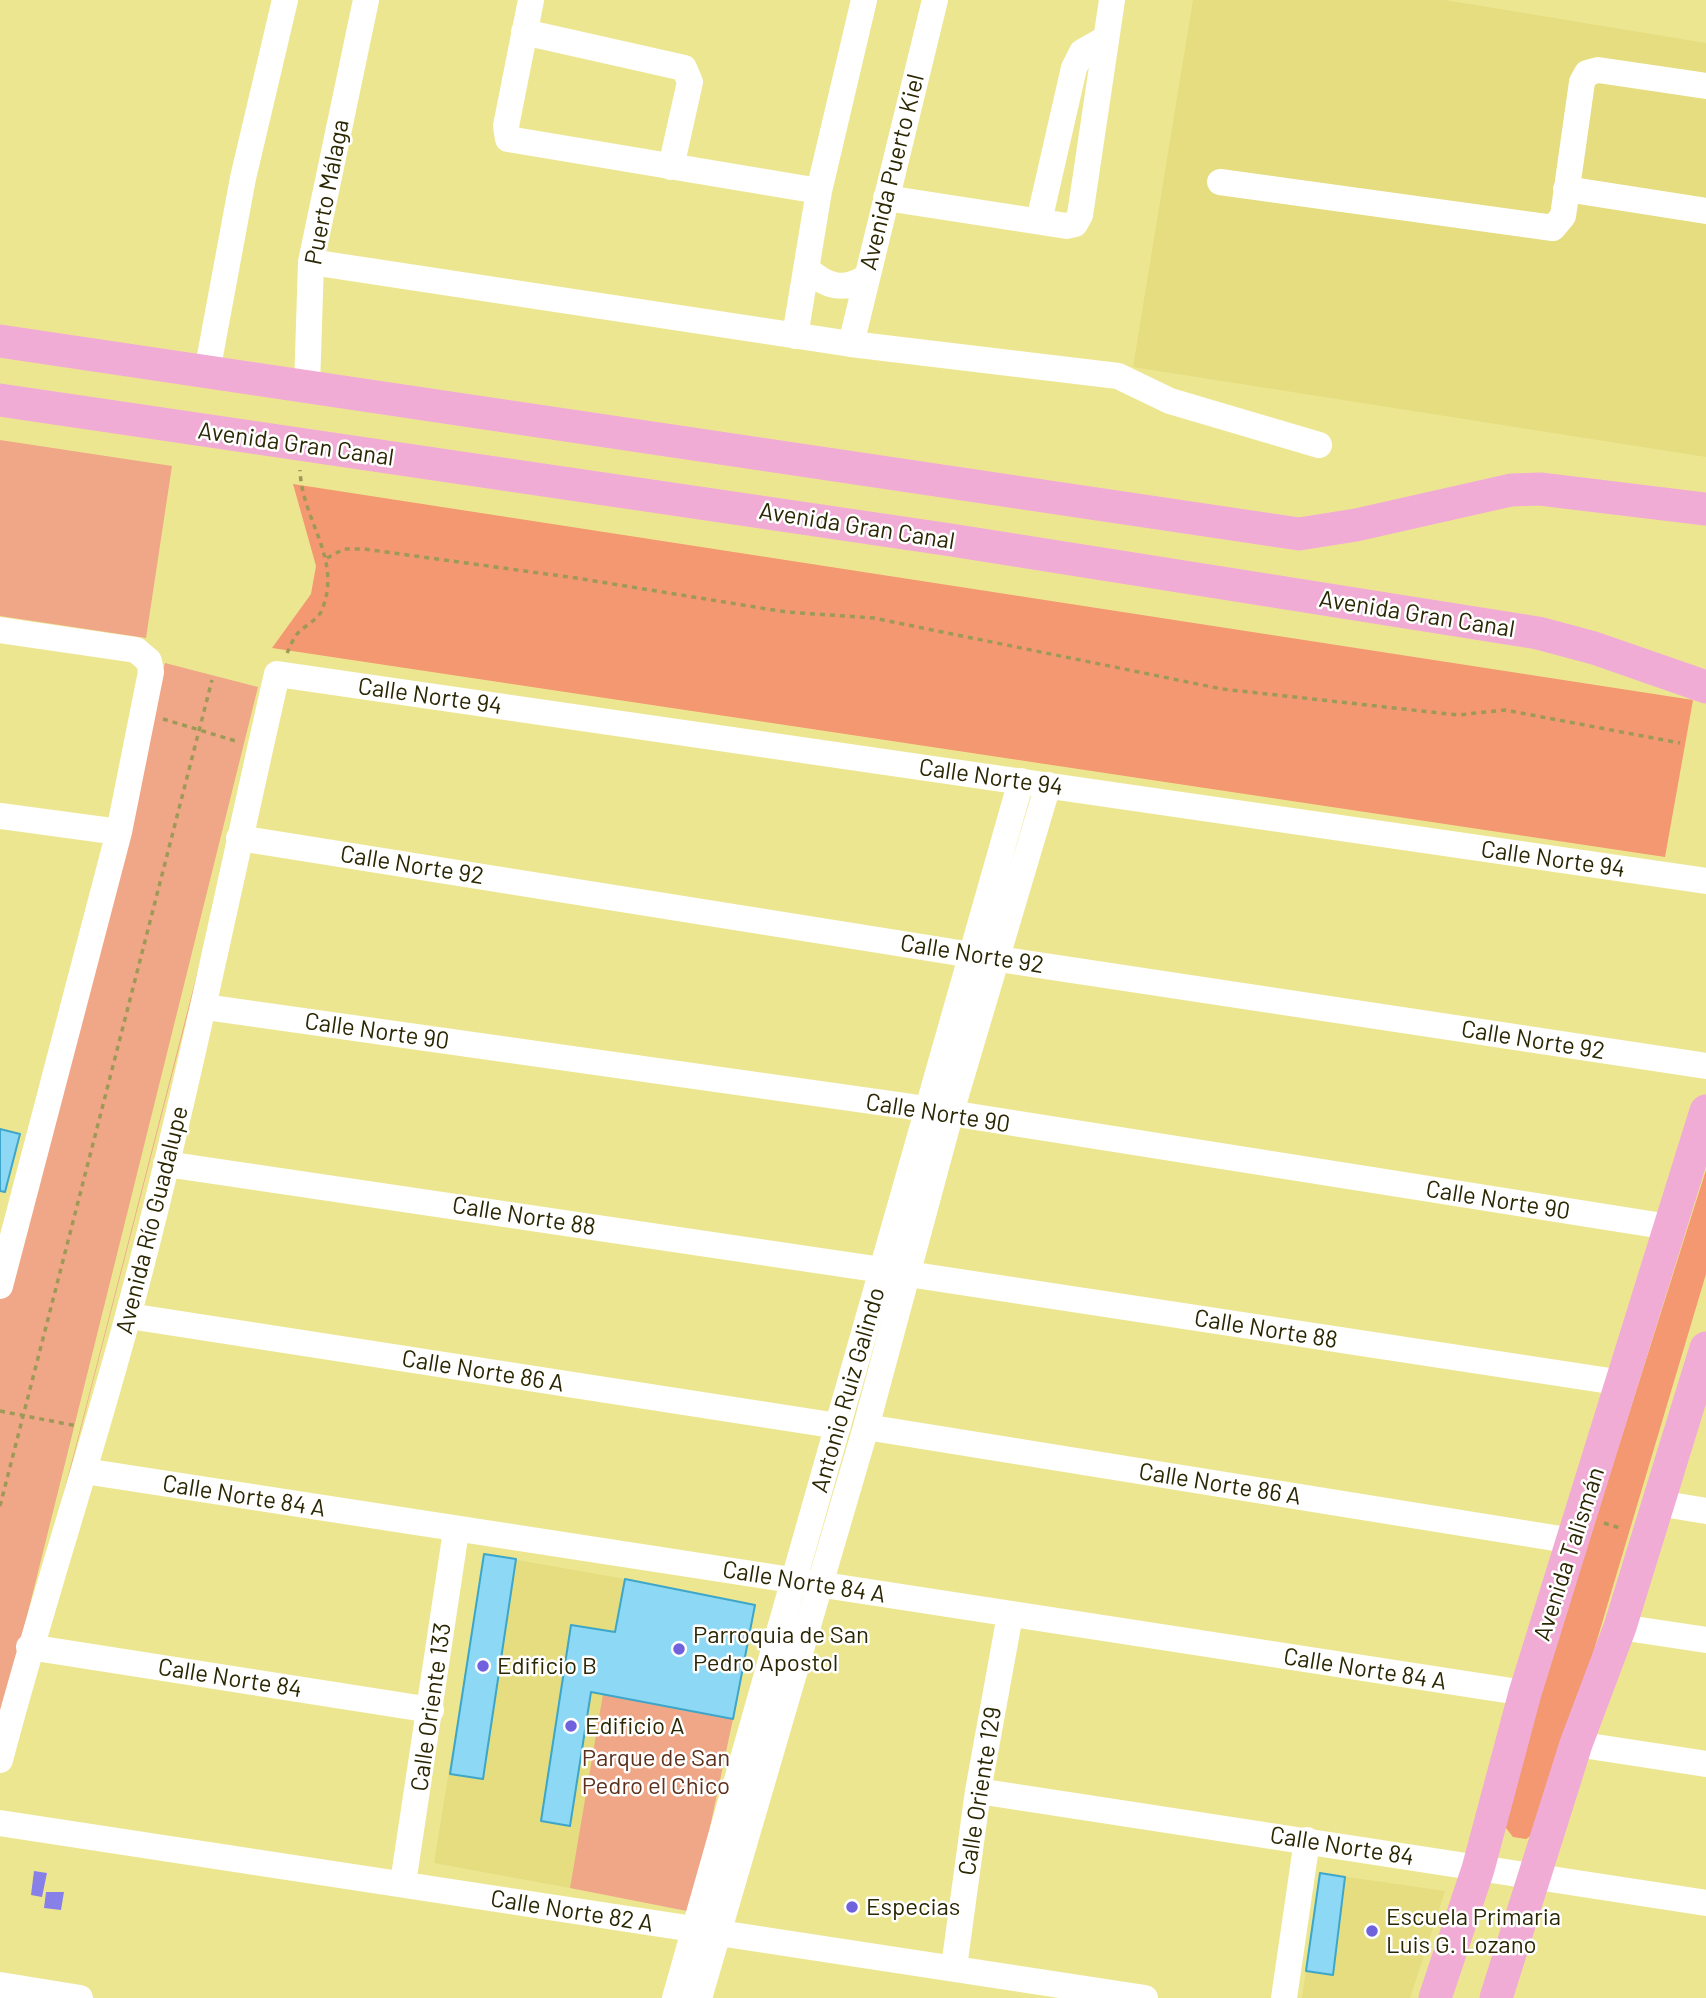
<!DOCTYPE html>
<html>
<head>
<meta charset="utf-8">
<style>
	body { margin:0 }
	canvas { display:block; background:#ede691 }
</style>
</head>
<body>
<canvas width="1706" height="1998"></canvas>
<script>
const ctx = document.querySelector('canvas').getContext('2d');
ctx.lineJoin = 'round';
function fill(path, color) {
  ctx.fillStyle = color;
  ctx.fill(path, 'evenodd');
}
function stroke(path, color, width, dash) {
  ctx.strokeStyle = color;
  ctx.lineWidth = width;
  ctx.lineCap = dash ? 'butt' : 'round';
  ctx.setLineDash(dash || []);
  ctx.stroke(path);
}
function drawText(font, color, halo, rows, align = 'center') {
  ctx.font = font + ' Barlow,sans-serif';
  ctx.lineWidth = 5;
  ctx.setLineDash([]);
  ctx.textBaseline = 'middle';
  ctx.strokeStyle = halo;
  ctx.fillStyle = color;
  for (const [text, x, y, turn = 0] of rows) {
    ctx.save();
    ctx.translate(x, y);
    ctx.rotate((+turn || 0) * Math.PI / 180);
    ctx.textAlign = isNaN(turn) ? turn : align;
    if (halo) ctx.strokeText(text, 0, 0);
    ctx.fillText(text, 0, 0);
    ctx.restore();
  }
}
const built = new Path2D(`
	M1193 0H1445L1706 43V457L1133 367Z
	M484 1554 625 1579 570 1888 434 1863Z
	M1320 1873 1445 1891 1410 1998H1302Z`);
const green = new Path2D(`
	M0 440 172 466 146 638 0 616Z
	M165 663 258 687 0 1725V1258Z
	M275 670 276 671 0 1743V1741Z
	M603 1694 733 1719 692 1912 570 1888Z`);
const forest = new Path2D(`
	M293 484 1693 700 1665 857 272 648 311 594 316 566Z
	M1706 1170V1274L1549 1801 1536 1832 1526 1839 1513 1837 1506 1828 1503 1812Z`);
const water = new Path2D(`
	M34 1871 47 1873 42 1897 31 1895Z
	M46 1892H64L61 1910 44 1908Z`);
const building = new Path2D(`
	M0 1129 20 1134 5 1192 0 1191Z
	M484 1554 516 1559 483 1779 450 1774Z
	M625 1579 755 1605 733 1719 591 1692 570 1826 541 1821 571 1625 615 1632Z
	M1320 1873 1345 1877 1333 1975 1306 1971Z`);
const path = new Path2D(`
	M327 558 344 549H364L576 578 786 612 874 618 1222 689 1458 715 1505 710 1680 743
	M287 653C290 647 293 639 297 634 304 626 316 621 321 612 344 560 302 522 300 470
	M163 719 239 742
	M0 1411 77 1426
	M0 1506 212 680
	M1604 1523 1623 1529`);
const minor = new Path2D(`
	M531 0 506 126 508 139 819 191
	M524 32 684 68 690 82 671 167
	M1220 182 1553 228 1563 216 1582 82 1587 73 1598 70 1706 86
	M1566 189 1706 211
	M886 198 1067 226 1075 224 1080 215 1112 0
	M1039 221 1074 68 1082 52 1105 39
	M311 262 851 344 1118 376 1170 401 1319 445
	M808 270C826 286 843 292 865 278
	M795 336 819 191 864 0
	M851 344 935 0
	M207 372 243 178 285 0
	M307 386 311 262 366 0
	M0 630 136 650 149 661 151 672 119 832 0 1286
	M0 816 119 832
	M239 838 972 955 1706 1066
	M205 1007 906 1106 1669 1227
	M166 1164 882 1270
	M908 1274 1623 1383
	M129 1316 838 1426
	M866 1427 1573 1541
	M84 1471 1525 1693
	M1658 1503 1706 1511
	M1620 1627 1706 1640
	M29 1647 431 1710
	M1576 1744 1706 1764
	M0 1760C39 1611 88 1465 128 1316 185 1104 228 888 277 674L1706 881
	M978 1791 1706 1903
	M0 1823 1145 1998
	M403 1883 456 1531
	M954 1967 978 1791 1010 1615
	M0 1985 80 1998
	M675 1998 1021 781
	M699 1998 866 1427 950 1115 1048 785
	M1284 1998 1307 1840`);
const major = new Path2D(`
	M0 341 1299 534 1356 525 1511 490 1540 489 1706 509
	M0 400 951 540 1538 633 1594 648 1706 687
	M1435 1998 1478 1869 1525 1693 1706 1111
	M1496 1998 1576 1744 1620 1627 1706 1348`);
const markers = [
	[679,1649,7,"#6f62dc"],
	[483,1666,7,"#6f62dc"],
	[571,1726,7,"#6f62dc"],
	[852,1907,7,"#6f62dc"],
	[1372,1931,7,"#6f62dc"]
];
const streetNames = [
	["Avenida Puerto Kiel",892,172,-76],
	["Puerto Málaga",327,192,-79],
	["Avenida Gran Canal",296,444,8],
	["Avenida Gran Canal",857,526,9],
	["Avenida Gran Canal",1417,614,9],
	["Calle Norte 94",430,696,8],
	["Calle Norte 94",991,777,8],
	["Calle Norte 94",1553,859,8],
	["Calle Norte 92",412,865,9],
	["Calle Norte 92",972,954,9],
	["Calle Norte 90",377,1031,8],
	["Calle Norte 92",1533,1040,9],
	["Calle Norte 90",938,1113,9],
	["Calle Norte 90",1498,1200,9],
	["Calle Norte 88",524,1216,9],
	["Avenida Río Guadalupe",152,1220,-76],
	["Calle Norte 88",1266,1329,9],
	["Calle Norte 86 A",483,1371,9],
	["Antonio Ruiz Galindo",848,1390,-74],
	["Calle Norte 86 A",1220,1484,9],
	["Calle Norte 84 A",244,1496,9],
	["Avenida Talismán",1569,1554,-72],
	["Calle Norte 84 A",804,1582,9],
	["Calle Norte 84 A",1365,1669,9],
	["Calle Norte 84",230,1678,9],
	["Calle Oriente 133",431,1707,-82],
	["Calle Oriente 129",980,1791,-81],
	["Calle Norte 84",1342,1846,9],
	["Calle Norte 82 A",572,1911,9]
];
const poiNames = [
	["Parroquia de San",693,1635],
	["Pedro Apostol",693,1663],
	["Edificio B",497,1666],
	["Edificio A",585,1726],
	["Especias",866,1907],
	["Escuela Primaria",1386,1917],
	["Luis G. Lozano",1386,1945]
];
const parkNames = [
	["Parque de San",656,1758],
	["Pedro el Chico",656,1786]
];
fill(built, '#e5dd7f');
fill(green, '#efa788');
fill(forest, '#f39871');
fill(water, '#8680e8');
fill(building, '#8cd8f5');
stroke(building, '#3ea6c9', 2);
stroke(path, '#9f9958', 3.5, [5, 5]);
stroke(minor, '#fff', 26);
stroke(major, '#f1acd6', 33);
for (const [x, y, r, color] of markers) {
  const dot = new Path2D();
  dot.arc(x, y, r, 0, 2 * Math.PI);
  ctx.fillStyle = color;
  ctx.fill(dot);
  stroke(dot, '#fff', 2.5);
}
drawText('24px', '#2b2703', '#fff', streetNames);
drawText('24px', '#2b2703', '#fff', poiNames, 'left');
drawText('24px', '#5d301b', '#fff', parkNames);
</script>
</body>
</html>
